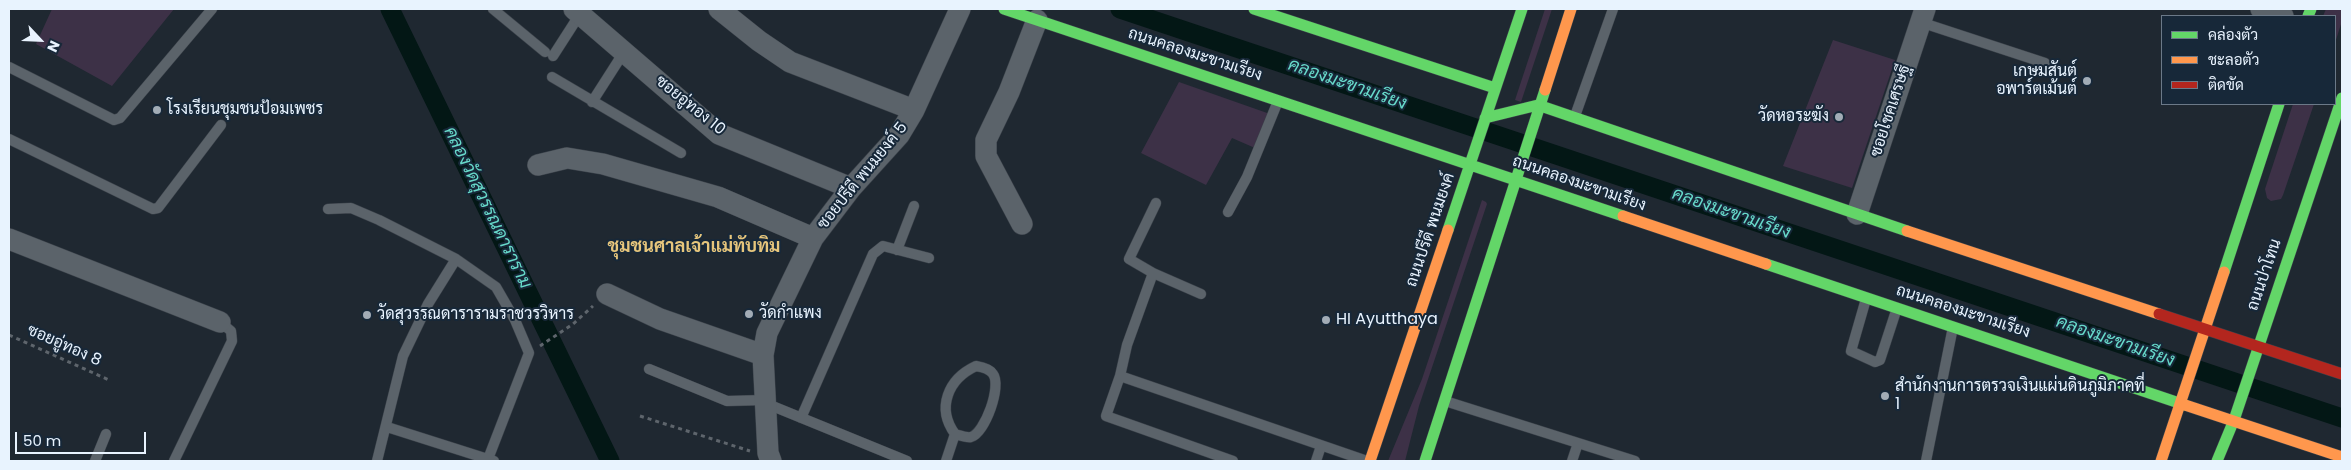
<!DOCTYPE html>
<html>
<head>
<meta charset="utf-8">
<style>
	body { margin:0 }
	#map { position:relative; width:2351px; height:470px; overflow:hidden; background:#1f2831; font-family:Poppins,Sarabun,sans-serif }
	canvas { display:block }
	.frame { position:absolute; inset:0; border:10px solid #e8f3fe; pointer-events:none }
	.legend { position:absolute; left:2161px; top:15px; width:175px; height:90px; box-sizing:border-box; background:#172839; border:1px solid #6b7988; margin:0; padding:6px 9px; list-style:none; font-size:15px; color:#e8f3fe }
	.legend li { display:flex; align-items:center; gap:10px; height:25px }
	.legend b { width:25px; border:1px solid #6b7988 }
	.north { position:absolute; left:15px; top:15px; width:50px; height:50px; -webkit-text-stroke:4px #172839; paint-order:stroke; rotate:115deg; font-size:14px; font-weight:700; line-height:20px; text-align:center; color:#e8f3fe }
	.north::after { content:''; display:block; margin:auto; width:18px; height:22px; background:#e8f3fe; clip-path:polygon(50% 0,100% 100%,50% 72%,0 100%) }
	.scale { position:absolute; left:15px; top:432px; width:131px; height:22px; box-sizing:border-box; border:2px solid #e8f3fe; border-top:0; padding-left:6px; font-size:15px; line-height:18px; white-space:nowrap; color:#e8f3fe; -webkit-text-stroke:4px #172839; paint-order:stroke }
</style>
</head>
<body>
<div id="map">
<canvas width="2351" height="470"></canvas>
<div class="frame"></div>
<ul class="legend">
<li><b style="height:6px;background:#63d668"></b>คล่องตัว</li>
<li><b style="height:6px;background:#ff974d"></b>ชะลอตัว</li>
<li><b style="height:6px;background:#b3261e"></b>ติดขัด</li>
</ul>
<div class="north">N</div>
<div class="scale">50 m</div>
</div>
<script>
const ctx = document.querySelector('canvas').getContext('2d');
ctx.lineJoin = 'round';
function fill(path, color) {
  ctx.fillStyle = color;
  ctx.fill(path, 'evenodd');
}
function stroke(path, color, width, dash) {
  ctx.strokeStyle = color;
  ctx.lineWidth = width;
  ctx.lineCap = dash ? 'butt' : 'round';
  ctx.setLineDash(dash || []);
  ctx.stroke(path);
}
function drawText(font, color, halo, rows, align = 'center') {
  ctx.font = font + ' Poppins,Sarabun,sans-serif';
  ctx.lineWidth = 4;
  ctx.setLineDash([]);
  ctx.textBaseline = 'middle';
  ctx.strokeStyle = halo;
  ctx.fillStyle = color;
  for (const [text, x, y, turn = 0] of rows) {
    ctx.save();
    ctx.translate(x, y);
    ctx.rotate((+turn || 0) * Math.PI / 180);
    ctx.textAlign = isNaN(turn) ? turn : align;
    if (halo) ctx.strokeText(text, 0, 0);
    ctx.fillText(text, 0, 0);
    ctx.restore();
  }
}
const green = new Path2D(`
	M52 9H174L112 86 36 44Z
	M1545 9H1552L1521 102 1515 100Z
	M2326 9H2342V21L2335 43V16H2323Z
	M1833 40 1895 60 1852 188 1783 166Z
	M1179 82 1270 114 1255 148 1232 138 1206 185 1141 153Z
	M2293 104H2314L2283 195 2281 199 2271 201 2267 198 2265 189Z
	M1482 200 1486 202 1487 204 1419 406 1405 461H1388L1422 379Z`);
const canal = new Path2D(`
	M390 9 610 461
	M1120 9 2342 418`);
const path = new Path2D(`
	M9 335 109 380
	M540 346 573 324 593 306
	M640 416 750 451`);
const lane = new Path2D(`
	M493 9 545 52
	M1920 22 2045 63
	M553 56 580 14
	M9 67 114 120 120 118 212 9
	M552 77 681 153
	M592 102 624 52
	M1575 116 1613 9
	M9 139 153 209 158 208 221 125
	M1156 203 1129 259 1153 273 1201 294
	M328 209 351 208 379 220 456 259
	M1228 212 1247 177 1278 101
	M897 250 914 206
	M1866 299 1851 351 1875 362 1880 360 1897 308
	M649 369 727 401 765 400
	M1120 376 1127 345 1153 273
	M1445 401 1635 461
	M765 403 907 461
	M801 418 873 254 883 246 929 258
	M387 427 494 461
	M95 461 106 434
	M174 461 232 341 231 331 220 322
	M377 461 403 356 428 304 456 259 496 287 515 320 529 353 488 459
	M946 461 955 434C959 435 966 438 971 437 985 433 1002 386 993 374 990 369 982 367 976 366 948 379 936 408 955 434
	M1233 461 1106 416 1120 376 1367 461
	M1316 461 1321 446
	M1572 461 1578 443
	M1926 461 1953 327`);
const street = new Path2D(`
	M574 9 719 134 851 188
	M719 9 759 41 790 62 914 110
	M2261 9 2283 16
	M538 165 567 158 603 164 718 197 813 238
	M1857 214 1925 9
	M1022 224 986 156V140L1009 92 1037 20
	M9 239 220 322
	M607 294 660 319 763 355
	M771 461 768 453 763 355 767 333 813 238 851 188 899 135 914 110 960 9`);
const fast = new Path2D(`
	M1004 9 1623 216
	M1254 9 1495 88
	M2308 16 2311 9
	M1485 118 1538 105 1907 231
	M1448 230 1522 9
	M1766 264 2185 405
	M2224 272 2279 104
	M1425 461 1545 90
	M2217 461 2234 420 2342 98`);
const slow = new Path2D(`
	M1545 90 1571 9
	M1623 216 1766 264
	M1907 231 2159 314
	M2185 405 2342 457
	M1370 461 1448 230
	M2161 461 2224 272`);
const jam = new Path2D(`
	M2159 314 2342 374`);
const markers = [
	[2087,81,5,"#a2acb6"],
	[157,110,5,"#a2acb6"],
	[1839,117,5,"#a2acb6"],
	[749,314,5,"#a2acb6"],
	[367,315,5,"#a2acb6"],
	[1326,320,5,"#a2acb6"],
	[1885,396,5,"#a2acb6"]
];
const streetNames = [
	["ถนนคลองมะขามเรียง",1195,55,18],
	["ซอยอู่ทอง 10",690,106,39],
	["ซอยโชคเศรษฐี",1891,111,-72],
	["ซอยปรีดี พนมยงค์ 5",863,176,-51],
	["ถนนคลองมะขามเรียง",1579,184,19],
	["ถนนปรีดี พนมยงค์",1431,230,-71],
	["ถนนป่าโทน",2265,275,-71],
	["ถนนคลองมะขามเรียง",1963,312,18],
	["ซอยอู่ทอง 8",64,346,24]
];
const poiNames = [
	["เกษมสันต์",2077,72,"right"],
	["อพาร์ตเม้นต์",2077,90,"right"],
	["โรงเรียนชุมชนป้อมเพชร",167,110],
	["วัดหอระฆัง",1829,117,"right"],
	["วัดกำแพง",759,314],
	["วัดสุวรรณดารารามราชวรวิหาร",377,315],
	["HI Ayutthaya",1336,320],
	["สำนักงานการตรวจเงินแผ่นดินภูมิภาคที่",1895,387],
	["1",1895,405]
];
const waterNames = [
	["คลองมะขามเรียง",1347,85,19],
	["คลองวัดสุวรรณดาราราม",487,208,64],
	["คลองมะขามเรียง",1731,214,19],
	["คลองมะขามเรียง",2115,342,19]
];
const neighbourhoodNames = [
	["ชุมชนศาลเจ้าแม่ทับทิม",694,247]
];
fill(green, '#3d3147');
stroke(canal, '#031715', 19);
stroke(lane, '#3b424a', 11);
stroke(street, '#3b424a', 22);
stroke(fast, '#3b424a', 12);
stroke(slow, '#3b424a', 12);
stroke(jam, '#3b424a', 12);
stroke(path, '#5e656c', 3, [4, 4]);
stroke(lane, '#5b636a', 10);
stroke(street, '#5b636a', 21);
stroke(fast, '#63d668', 11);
stroke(slow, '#ff974d', 11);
stroke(jam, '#b3261e', 11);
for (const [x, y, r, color] of markers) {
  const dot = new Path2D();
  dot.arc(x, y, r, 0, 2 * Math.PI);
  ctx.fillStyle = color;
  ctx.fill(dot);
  stroke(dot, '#172839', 2);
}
drawText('16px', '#e8f3fe', '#172839', streetNames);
drawText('16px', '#e8f3fe', '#172839', poiNames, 'left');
drawText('italic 18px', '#67d9ca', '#172839', waterNames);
drawText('bold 18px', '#e7c67c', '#172839', neighbourhoodNames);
</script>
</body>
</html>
